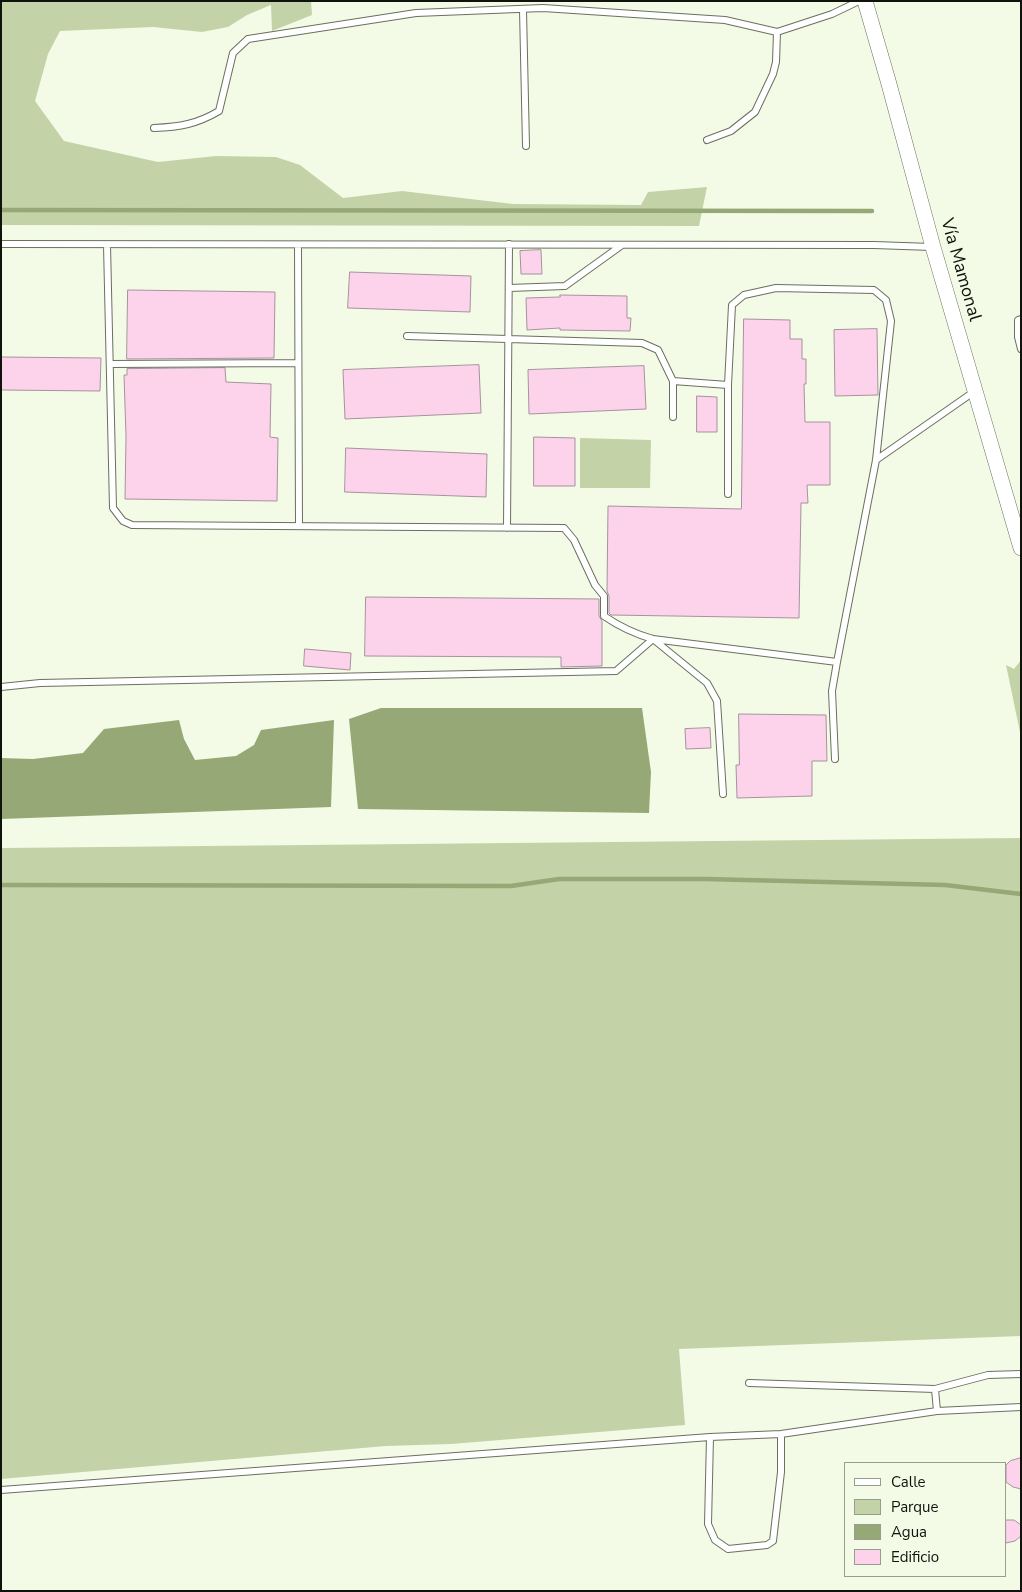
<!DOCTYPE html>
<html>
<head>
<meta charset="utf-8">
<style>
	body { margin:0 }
	#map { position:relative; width:1022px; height:1592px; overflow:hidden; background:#f3fbe7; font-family:"Nunito Sans",sans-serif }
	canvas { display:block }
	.frame { position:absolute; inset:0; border:2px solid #10130c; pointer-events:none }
	.legend { position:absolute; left:844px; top:1462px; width:162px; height:115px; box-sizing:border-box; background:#f3fbe7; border:1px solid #989e8f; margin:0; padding:6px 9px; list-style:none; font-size:15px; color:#10130c }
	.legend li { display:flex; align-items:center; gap:10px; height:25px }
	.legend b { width:25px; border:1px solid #989e8f }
</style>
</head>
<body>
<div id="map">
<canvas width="1022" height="1592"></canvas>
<div class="frame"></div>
<ul class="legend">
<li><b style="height:6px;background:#fff"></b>Calle</li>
<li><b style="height:14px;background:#c3d3a7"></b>Parque</li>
<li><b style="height:14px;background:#96a875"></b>Agua</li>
<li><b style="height:14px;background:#fdd2eb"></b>Edificio</li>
</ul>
</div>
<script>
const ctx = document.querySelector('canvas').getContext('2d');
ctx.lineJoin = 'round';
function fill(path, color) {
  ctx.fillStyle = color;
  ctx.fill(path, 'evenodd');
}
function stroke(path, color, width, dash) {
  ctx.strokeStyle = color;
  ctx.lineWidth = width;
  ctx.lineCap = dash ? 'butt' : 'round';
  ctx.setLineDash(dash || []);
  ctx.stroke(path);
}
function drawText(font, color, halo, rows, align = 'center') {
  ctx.font = font + ' "Nunito Sans",sans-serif';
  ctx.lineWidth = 4;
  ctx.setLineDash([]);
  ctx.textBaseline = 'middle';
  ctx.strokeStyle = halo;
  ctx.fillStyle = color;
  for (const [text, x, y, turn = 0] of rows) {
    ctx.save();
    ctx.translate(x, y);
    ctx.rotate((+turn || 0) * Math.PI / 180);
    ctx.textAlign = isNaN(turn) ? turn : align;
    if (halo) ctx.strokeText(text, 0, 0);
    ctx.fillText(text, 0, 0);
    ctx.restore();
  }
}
const green = new Path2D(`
	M1 1H311L312 15 272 31 271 5 247 15 228 27 202 32 153 27 60 31 48 54 35 101 64 141 158 162 216 156 276 157 300 165 343 198 402 191 513 204 641 205 648 192 707 187 699 226 1 225Z
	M580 438 651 440 650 488H580Z
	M1021 660V737L1006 665 1014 669Z
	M1021 838V1336L679 1349 685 1425 451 1444 386 1446 1 1479V848Z`);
const water = new Path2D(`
	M381 708H642L651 772 649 813 358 809 349 719Z
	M179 720 184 739 195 760 236 756 254 745 261 730 334 720 331 807 1 819V758L33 759 83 753 104 729Z`);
const stream = new Path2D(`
	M1 210 872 211
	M1 885 511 886 559 879H706L945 885 1021 894`);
const building = new Path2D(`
	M541 250 542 274H521L520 251Z
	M350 272 471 276 470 312 348 308Z
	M128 290 275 292 274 358 127 359Z
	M560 295 627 296V318H631L630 331 560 330V328L527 330 526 298 560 297Z
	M744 319 790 320V339H802V359H806V384H804L805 422H830V485H807L808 503H801L799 618 611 615 609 613V596L607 591 608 506 741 509Z
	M877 329 878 395 835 396 834 330Z
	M1 357 101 358 100 391 1 390Z
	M479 365 481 413 345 419 343 370Z
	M644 366 646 409 529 414 528 370Z
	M225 368 226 382 271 384 270 437 278 438 277 501 125 499 126 436 124 375H127V369Z
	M697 396 717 397V432H697Z
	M534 437 575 438V486H534Z
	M346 448 487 454 486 497 345 492Z
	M366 597 599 599V616L602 621V666L561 667V657L365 656Z
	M305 649 351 653 350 670 304 666Z
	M739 714 826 715 827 761H812V796L737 798 736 765H739Z
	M710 728 711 748 686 749 685 729Z
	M1021 1458V1489L1013 1487 1006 1482V1465L1010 1461Z
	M1006 1520H1014L1021 1525V1536L1015 1541 1006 1543Z`);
const service = new Path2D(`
	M523 10 526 146
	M154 128C180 127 197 124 219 111L233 53 248 39 416 13 543 8 725 20 777 32
	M707 140 731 131 755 112 773 74 776 62 777 32 832 14 859 1
	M1 244 874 245 932 247
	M107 245 113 508 123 521 132 525 564 528 574 540 595 585 604 596V616C620 627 635 634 653 639L837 662 876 460 891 321 886 300 874 290 776 288 744 295 732 305 728 385V494
	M298 245 299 526
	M509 288 565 286 622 245
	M1021 319 1018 320V337L1021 349
	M407 336 642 343 658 350 673 381 728 385
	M110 364 298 363
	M673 381V417
	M876 460 975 391
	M507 528 509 244
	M1 687 40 683 616 671 653 639 707 683 717 701 723 794
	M835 759 832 691 837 662
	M749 1383 935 1389
	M937 1411 935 1389 988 1375 1021 1374
	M710 1437 708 1524 715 1540 728 1549 767 1545 773 1541 781 1472V1434
	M1 1490 710 1437 781 1434 937 1411 1021 1407`);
const tertiary = new Path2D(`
	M865 1 889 84 933 247 1021 548`);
const streetNames = [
	["Vía Mamonal",960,270,74]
];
fill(green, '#c3d3a7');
fill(water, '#96a875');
stroke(stream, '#96a875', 4.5);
fill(building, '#fdd2eb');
stroke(building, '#a5929d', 1);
stroke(service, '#69705f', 8);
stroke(tertiary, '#69705f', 16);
stroke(service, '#fff', 6);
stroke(tertiary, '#fff', 15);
drawText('18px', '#10130c', '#f3fbe7', streetNames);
</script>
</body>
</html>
